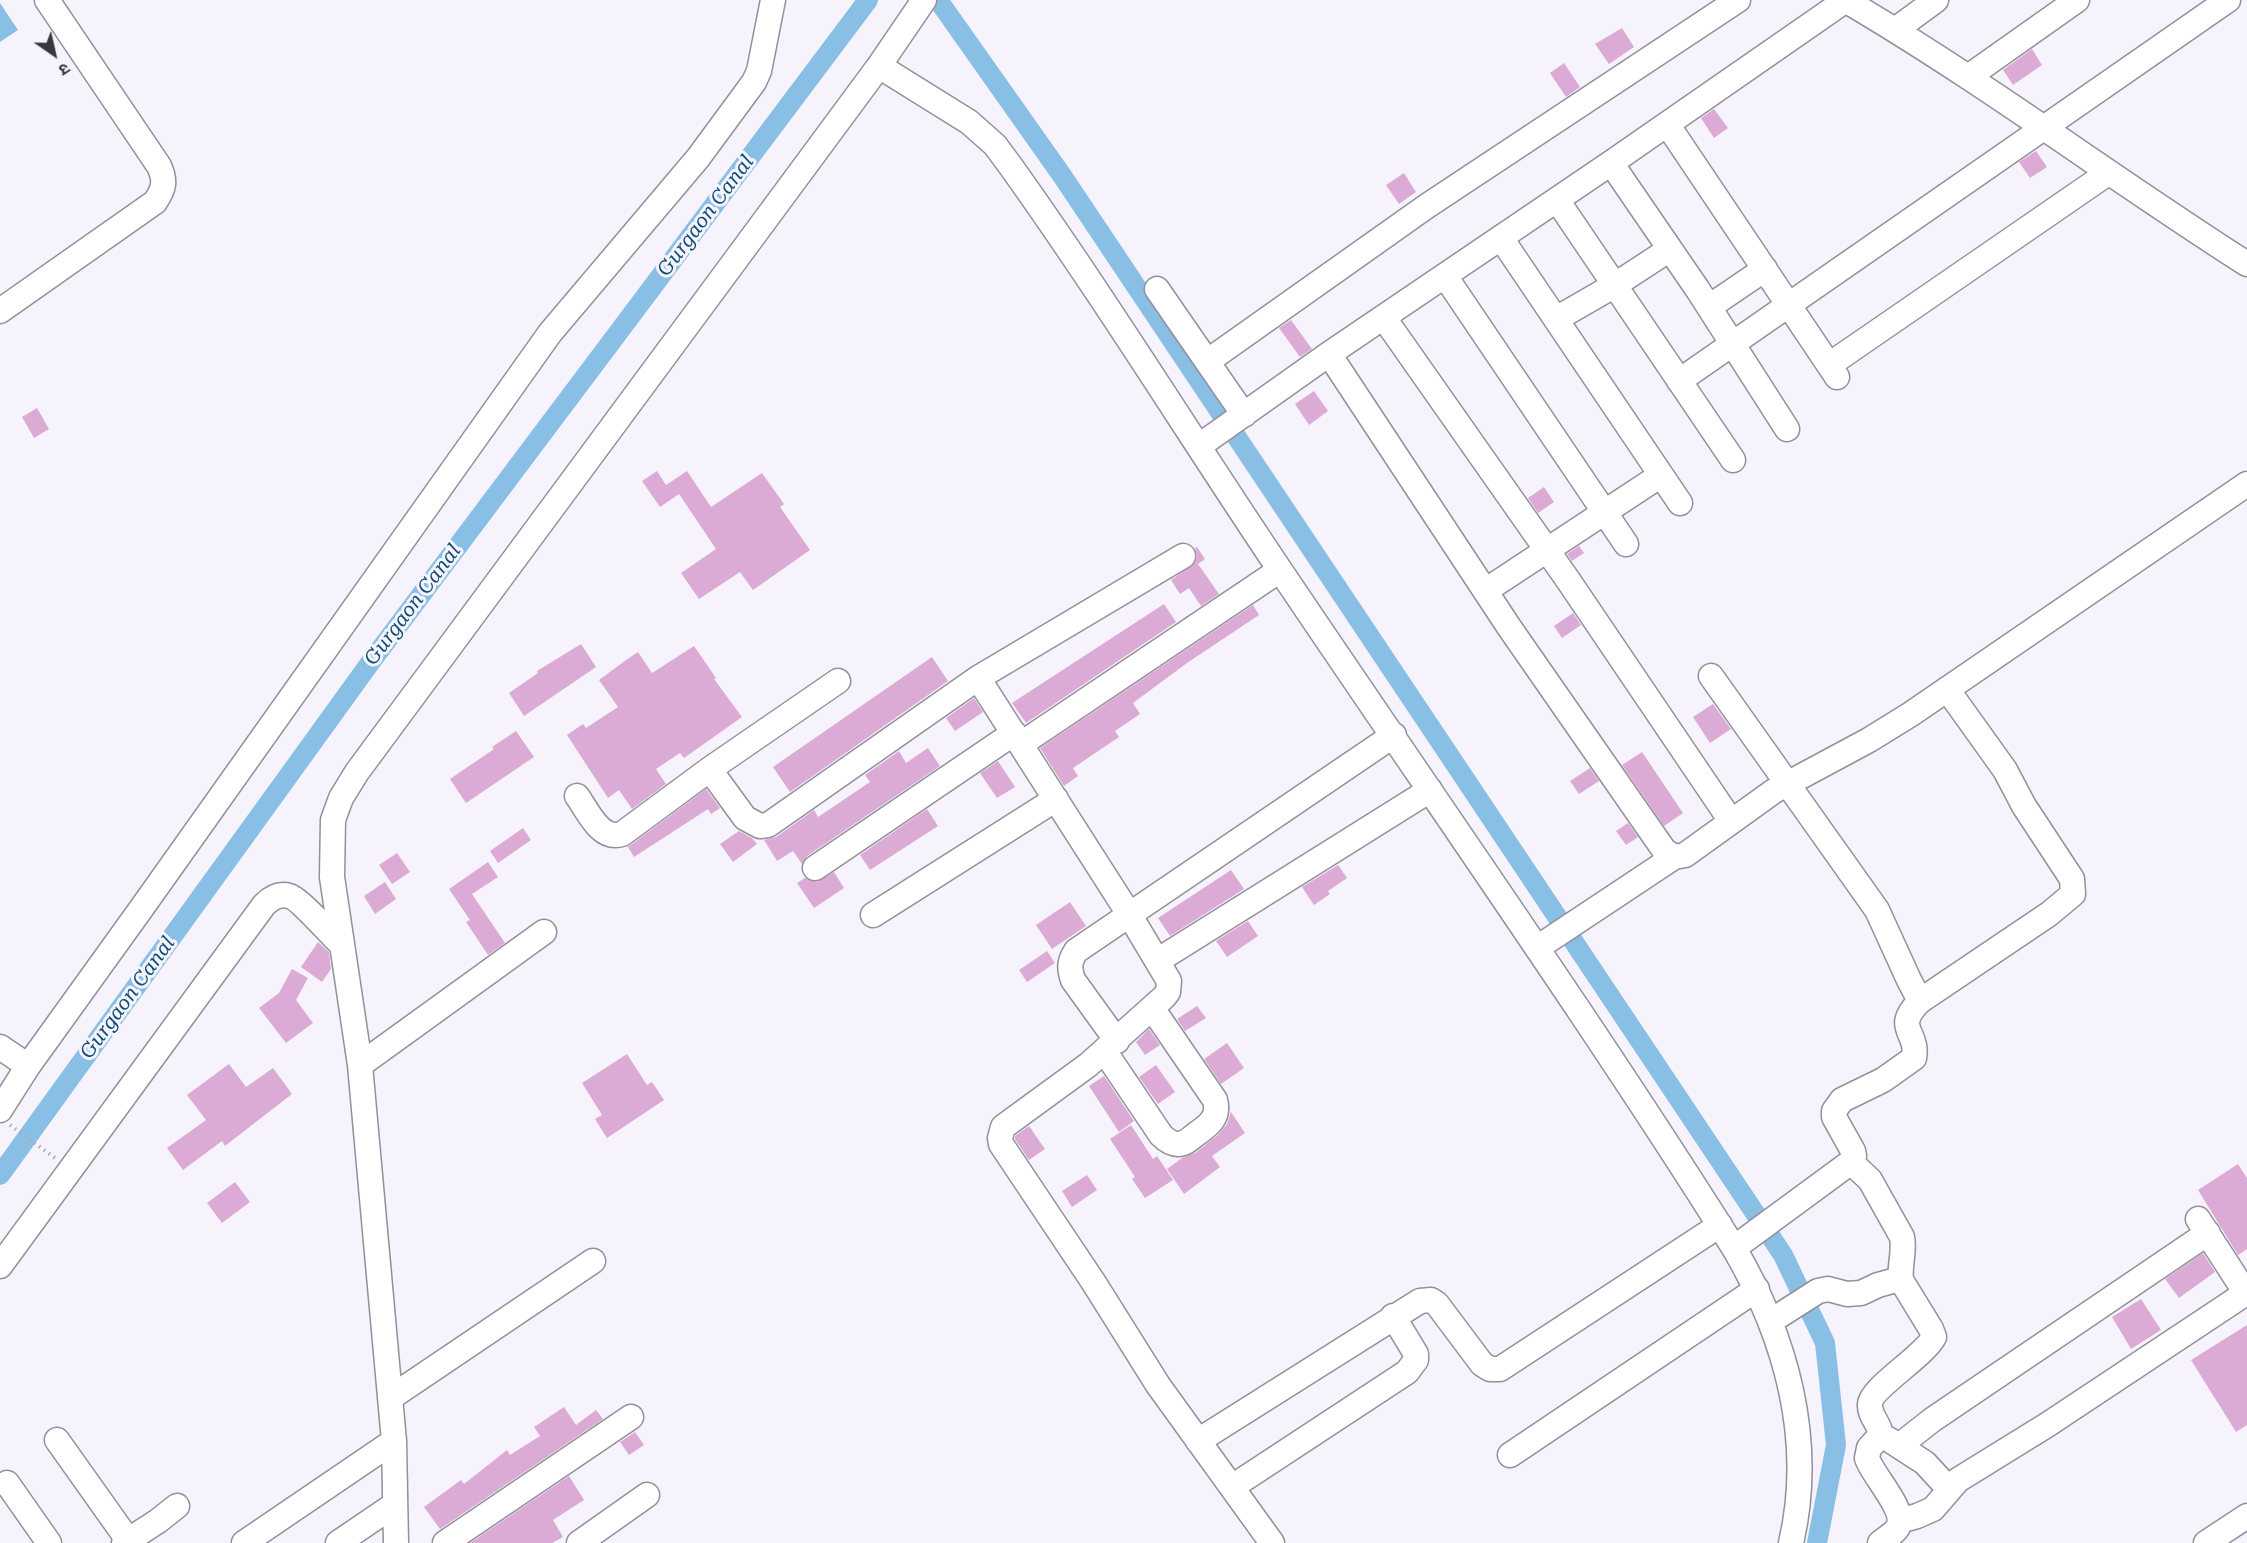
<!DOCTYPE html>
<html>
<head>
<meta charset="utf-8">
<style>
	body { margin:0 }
	#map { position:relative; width:2247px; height:1543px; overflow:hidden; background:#f6f3fd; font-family:"Roboto Serif","Noto Sans Devanagari",serif }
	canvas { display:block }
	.north { position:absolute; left:24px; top:24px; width:60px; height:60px; -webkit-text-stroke:4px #f6f3fd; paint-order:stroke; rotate:146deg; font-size:16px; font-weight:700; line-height:24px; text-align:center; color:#3a383d }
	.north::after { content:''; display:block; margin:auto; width:21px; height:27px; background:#3a383d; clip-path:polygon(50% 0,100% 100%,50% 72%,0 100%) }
</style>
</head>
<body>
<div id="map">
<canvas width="2247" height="1543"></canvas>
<div class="north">उ</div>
</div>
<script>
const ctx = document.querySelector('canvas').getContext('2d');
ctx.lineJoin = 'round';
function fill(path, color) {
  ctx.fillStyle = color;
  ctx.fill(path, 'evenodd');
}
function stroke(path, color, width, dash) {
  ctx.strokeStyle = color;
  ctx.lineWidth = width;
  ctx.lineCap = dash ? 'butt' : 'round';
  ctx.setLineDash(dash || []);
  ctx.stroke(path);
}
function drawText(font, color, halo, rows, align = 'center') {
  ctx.font = font + ' "Roboto Serif",serif';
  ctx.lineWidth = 6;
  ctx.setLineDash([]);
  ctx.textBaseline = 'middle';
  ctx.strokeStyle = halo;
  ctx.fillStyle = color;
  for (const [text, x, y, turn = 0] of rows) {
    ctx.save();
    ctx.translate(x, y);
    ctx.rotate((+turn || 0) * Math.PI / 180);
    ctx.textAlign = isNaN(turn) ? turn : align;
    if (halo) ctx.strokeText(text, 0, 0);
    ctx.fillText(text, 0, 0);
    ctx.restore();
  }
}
const water = new Path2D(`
	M0 3 18 30 0 42Z`);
const canal = new Path2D(`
	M938 0 1063 177 1783 1255 1825 1343 1836 1445 1817 1543
	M0 1175 370 663 868 0`);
const building = new Path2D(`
	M1622 28 1634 47 1609 64 1595 44Z
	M2032 49 2042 65 2013 85 2003 70Z
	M1564 63 1580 87 1566 97 1550 73Z
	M1714 109 1728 128 1714 138 1701 118Z
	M2036 151 2047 167 2030 178 2019 162Z
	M1404 173 1416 192 1399 204 1386 185Z
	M1291 320 1312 349 1300 357 1279 328Z
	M1314 391 1328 411 1309 425 1295 404Z
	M37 408 49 429 34 438 22 417Z
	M657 471 666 485 687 471 711 507 762 473 784 504 780 507 810 550 753 590 740 572 699 599 681 573 716 549 679 494 660 507 642 481Z
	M1544 487 1554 502 1538 513 1528 498Z
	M1579 546 1584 553 1572 561 1567 554Z
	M1197 547 1205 559 1198 564 1219 594 1201 606 1189 588 1180 594 1171 580 1195 563 1197 556 1195 548Z
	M1164 604 1176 622 1026 723 1012 703Z
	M1253 605 1259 615 1187 663 1133 703 1140 714 1115 731 1119 737 1073 768 1078 776 1064 786 1040 748Z
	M1573 613 1581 625 1562 638 1554 626Z
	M581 644 596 667 524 716 509 693 538 673 537 671Z
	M694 646 716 678 714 679 742 717 684 758 680 753 656 769 666 784 632 809 619 790 608 798 567 735 583 724 586 728 618 707 599 680 626 660 638 652 652 673Z
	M932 657 948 681 790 792 773 767Z
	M974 698 983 712 955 731 946 718Z
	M1713 704 1731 729 1710 743 1693 717Z
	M516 731 534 757 466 803 450 779 494 749 492 747Z
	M928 748 940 766 807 856 802 864 793 851 777 861 764 840 776 837 814 810 818 817 870 782 865 775 899 751 906 763Z
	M1642 752 1683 813 1664 826 1622 765Z
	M998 761 1015 787 997 798 980 773Z
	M1590 768 1599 781 1579 794 1570 781Z
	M706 789 720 808 711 814 708 809 634 857 628 847Z
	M927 809 938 826 870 870 860 855Z
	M1628 823 1638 837 1626 845 1616 831Z
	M523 828 531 840 498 863 490 851Z
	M739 831 752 838 757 844 733 862 720 844Z
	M397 853 410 872 392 884 379 865Z
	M488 862 498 877 472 894 505 943 488 955 466 922 470 920 449 889Z
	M1338 865 1347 878 1328 891 1330 894 1314 905 1302 887Z
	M1231 870 1244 889 1170 936 1158 918Z
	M834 872 844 888 814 908 797 883 805 878 817 882Z
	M385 882 396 899 375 914 364 896Z
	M1070 902 1086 926 1052 949 1036 925Z
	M1248 921 1258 936 1227 957 1216 941Z
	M318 942 329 952 331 969 322 982 301 967Z
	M1047 951 1055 963 1027 982 1019 970Z
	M292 969 308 978 296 1000 313 1023 286 1043 259 1008 279 993Z
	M1197 1006 1206 1018 1185 1031 1177 1019Z
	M1149 1029 1160 1045 1145 1055 1136 1042Z
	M1227 1043 1244 1068 1221 1084 1204 1059Z
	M627 1054 647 1085 652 1082 664 1100 607 1138 595 1119 602 1115 582 1083Z
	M229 1064 246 1087 273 1068 292 1094 225 1146 222 1141 183 1170 167 1148 206 1120 187 1095Z
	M1156 1065 1175 1092 1158 1104 1139 1077Z
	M1104 1076 1134 1121 1119 1132 1089 1086Z
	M1231 1112 1245 1133 1212 1156 1220 1167 1184 1194 1167 1169 1182 1158 1195 1153 1218 1135 1227 1124Z
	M1131 1125 1153 1159 1157 1156 1173 1180 1145 1198 1132 1179 1135 1177 1110 1139Z
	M1029 1126 1045 1149 1029 1160 1015 1139V1136Z
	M2238 1164 2247 1178V1249L2238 1255 2198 1190Z
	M1087 1175 1097 1190 1072 1207 1062 1191Z
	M235 1182 250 1202 222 1223 207 1203Z
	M2203 1253 2215 1272 2179 1298 2165 1279Z
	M2141 1299 2161 1330 2131 1349 2112 1317Z
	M2247 1325V1425L2236 1432 2191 1360Z
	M564 1407 576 1425 596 1410 603 1419 440 1529 424 1507 461 1480 464 1484 507 1450 510 1455 540 1436 534 1427Z
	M635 1432 644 1445 629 1455 620 1442Z
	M569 1476 584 1500 553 1520 563 1537 552 1543H470Z`);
const path = new Path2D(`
	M10 1125 55 1158`);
const minor = new Path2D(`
	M1845 0C1983 81 2112 178 2247 264
	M1895 30 1936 0
	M879 66 969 122 995 145 1012 168C1106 300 1190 436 1280 570 1432 796 1589 1018 1734 1248 1786 1337 1815 1440 1791 1543
	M1968 77 2077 0
	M1667 124 1837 377
	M1611 163 1698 290 1787 429
	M1557 200 1733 460
	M1501 238 1680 503
	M1445 276 1626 544
	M1157 289 1244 415
	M1709 307 1765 269
	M0 311 155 202C164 189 166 181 159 166L47 0
	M1384 318 1568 580 1731 821
	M1556 319 1615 285 1670 249
	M1329 354 1509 627 1664 850 1674 857 1685 855 1774 791 1869 740 1911 714 2247 484
	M1208 361 1427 206 1738 0
	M1829 365 2108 173
	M1679 381 2228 0
	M1199 446 1329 354 1611 163 1846 0
	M1485 591 1661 475
	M1711 676 1877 910 1909 980 1920 1001
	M978 678 1129 914 1169 981 1168 992 1164 997 1088 1065 1003 1127 1000 1138 1001 1144 1094 1283 1158 1385 1272 1543
	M1021 744 1280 570
	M710 770 745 818 760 826 768 825 978 678 1183 556
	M577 796C588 811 600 841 622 834L710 769 838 681
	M815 868 1014 733
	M873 915 1056 799
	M1537 948 1674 857
	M1157 961 1430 790
	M1117 1041 1073 980C1069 968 1069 962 1076 951L1394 735
	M0 1047 28 1066
	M1105 1052 1161 1135C1166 1140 1171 1144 1178 1144 1185 1144 1190 1139 1195 1135 1208 1126 1220 1118 1215 1100L1152 1008
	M360 1065 544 932
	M0 1110 28 1066 141 909 550 333 698 158 754 82 759 71 773 0
	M1851 1162 1870 1180 1902 1237C1905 1252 1899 1265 1901 1280L1931 1329 1934 1337C1924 1356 1871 1388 1870 1404 1869 1416 1880 1424 1881 1435L1869 1448 1867 1458C1872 1475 1907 1510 1898 1527 1895 1533 1886 1538 1880 1543
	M2198 1219 2247 1295
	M1734 1248 1851 1162 1854 1156 1853 1151 1834 1117V1111L1842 1100 1883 1080 1914 1058C1919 1031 1892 1029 1920 1001L2049 914 2073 894 2072 879 2024 806 2005 770 1947 689
	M0 1266 264 905C271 898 279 893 289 896 299 898 331 935 341 944
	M1771 1321 1818 1291 1828 1289 1847 1294 1861 1293 1878 1285 1900 1279
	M390 1398 593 1261
	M1888 1439 1925 1463 1948 1488
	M57 1440 128 1540
	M1198 1441 1420 1301 1431 1300 1437 1304 1482 1364 1490 1369H1500L1720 1225
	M1899 1446 1932 1420 2208 1233
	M1510 1455 1757 1289
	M7 1483 49 1543
	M1232 1487 1407 1372 1416 1360V1354L1393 1316
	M1900 1521 1917 1516 1933 1509 1958 1480 2047 1425 2246 1293
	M124 1543 158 1521 177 1506
	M244 1543 394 1441
	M338 1543 394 1505
	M396 1543 394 1441 360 1065 332 877 333 820 341 798 357 772 879 66 924 0
	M445 1543 631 1417
	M579 1543 647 1495
	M2206 1543 2247 1516`);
const waterNames = [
	["Gurgaon Canal",706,216,-53],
	["Gurgaon Canal",413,605,-53],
	["Gurgaon Canal",128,998,-54]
];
fill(water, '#89bfe5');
stroke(canal, '#89bfe5', 20);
fill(building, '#dbabd5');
stroke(minor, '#938f9b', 27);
stroke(path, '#acaab2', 4, [1.5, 4.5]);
stroke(minor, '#fff', 24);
drawText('italic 20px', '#0c4f73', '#f6f3fd', waterNames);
</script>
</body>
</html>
